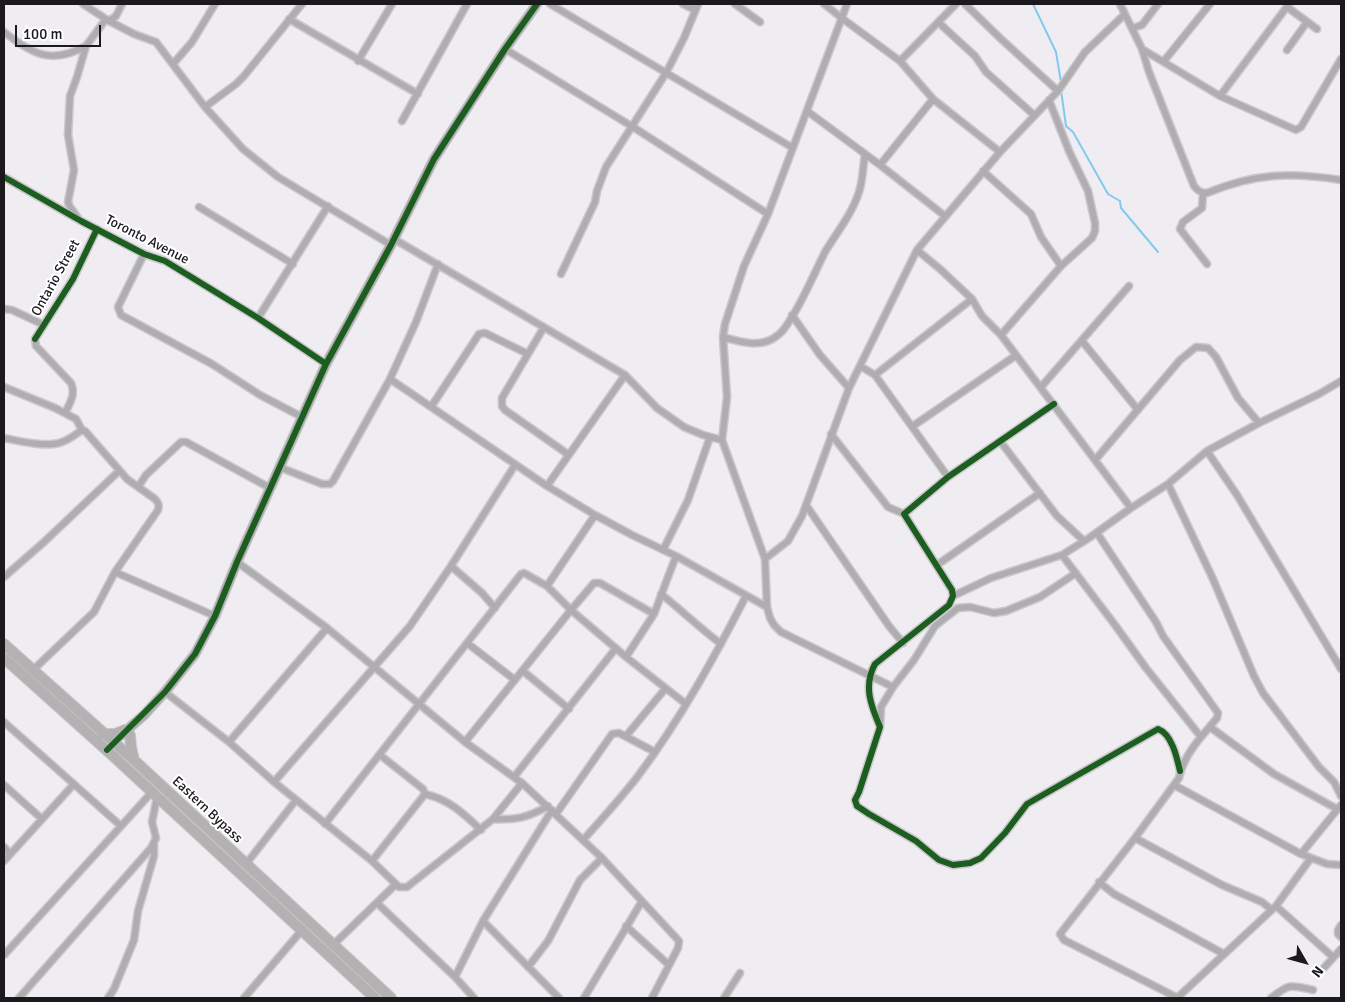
<!DOCTYPE html>
<html>
<head>
<meta charset="utf-8">
<style>
	body { margin:0 }
	#map { position:relative; width:1345px; height:1002px; overflow:hidden; background:#f0edf2; font-family:Signika,sans-serif }
	canvas { display:block }
	.frame { position:absolute; inset:0; border:5px solid #1c191d; pointer-events:none }
	.north { position:absolute; left:1280px; top:937px; width:50px; height:50px; -webkit-text-stroke:4px #fff; paint-order:stroke; rotate:128deg; font-size:14px; font-weight:700; line-height:20px; text-align:center; color:#1c191d }
	.north::after { content:''; display:block; margin:auto; width:18px; height:22px; background:#1c191d; clip-path:polygon(50% 0,100% 100%,50% 72%,0 100%) }
	.scale { position:absolute; left:15px; top:25px; width:86px; height:22px; box-sizing:border-box; border:2px solid #1c191d; border-top:0; padding-left:6px; font-size:15px; line-height:18px; white-space:nowrap; color:#1c191d; -webkit-text-stroke:4px #fff; paint-order:stroke }
</style>
</head>
<body>
<div id="map">
<canvas width="1345" height="1002"></canvas>
<div class="frame"></div>
<div class="north">N</div>
<div class="scale">100 m</div>
</div>
<script>
const ctx = document.querySelector('canvas').getContext('2d');
ctx.lineJoin = 'round';
function stroke(path, color, width, dash) {
  ctx.strokeStyle = color;
  ctx.lineWidth = width;
  ctx.lineCap = dash ? 'butt' : 'round';
  ctx.setLineDash(dash || []);
  ctx.stroke(path);
}
function drawText(font, color, halo, rows, align = 'center') {
  ctx.font = font + ' Signika,sans-serif';
  ctx.lineWidth = 4;
  ctx.setLineDash([]);
  ctx.textBaseline = 'middle';
  ctx.strokeStyle = halo;
  ctx.fillStyle = color;
  for (const [text, x, y, turn = 0] of rows) {
    ctx.save();
    ctx.translate(x, y);
    ctx.rotate((+turn || 0) * Math.PI / 180);
    ctx.textAlign = isNaN(turn) ? turn : align;
    if (halo) ctx.strokeText(text, 0, 0);
    ctx.fillText(text, 0, 0);
    ctx.restore();
  }
}
const stream = new Path2D(`
	M1033 4 1056 52 1061 82
	M1061 90 1066 126 1073 132 1108 194 1120 201 1121 208 1158 252`);
const street = new Path2D(`
	M83 4 109 21 134 34 156 42 205 107 243 149 278 177 391 245
	M550 4 793 148
	M683 4 695 10
	M735 4 760 22
	M824 4 843 19 900 61 933 99 1000 152
	M847 4 768 214 744 266 725 324 723 337 727 397 722 440 765 559 767 607 770 618 774 625 781 632 893 687
	M965 4 1000 38 1058 91
	M1120 4 1142 49 1149 72 1194 186C1198 191 1201 193 1207 193 1255 173 1291 172 1341 180
	M1287 7 1317 29
	M289 19 418 94
	M109 21 116 16 122 4
	M938 22 975 56 986 72 1034 115
	M1133 28 1142 25 1158 4
	M4 32C32 54 51 65 86 46
	M505 49 633 127 768 214
	M1142 49 1220 96 1296 130 1301 127 1341 59
	M1287 50 1307 22
	M358 61 392 4
	M900 61 956 4
	M1164 61 1210 4
	M173 64 192 42 215 4
	M1220 96 1289 4
	M205 107 236 84 244 76 302 4
	M807 111 880 165 933 99
	M402 121 467 4
	M880 165 945 216
	M983 171 1031 214 1041 237 1061 266
	M4 177 81 221 144 254 165 261 258 318 326 364
	M1203 193 1202 208 1183 222 1180 229 1207 264
	M199 207 293 264
	M78 218 70 207 68 202 74 170 68 135 70 96 77 77 86 46 106 19
	M394 239 625 375 657 408 684 427 703 435 722 440
	M917 250 940 269 972 299 982 316 1001 335 1131 508
	M144 254 118 307 121 315 212 364 260 395 302 417
	M561 274 595 202 597 191 606 167 666 73 684 38 698 4
	M4 309 12 310 44 325
	M792 315 820 355 849 388
	M258 318 328 206
	M544 327 502 398V406L505 410 569 455
	M1001 335 1061 266 1092 238 1095 231V223L1088 191 1069 151 1049 100
	M723 337C741 342 762 349 778 335 784 331 788 323 792 317 805 296 814 274 825 252 837 232 852 214 859 192 863 180 863 166 865 154
	M1082 341 1138 410
	M860 366 875 375 948 477
	M875 375 972 299
	M390 379 547 486 595 515 632 535 676 556 767 607
	M4 387 55 408 76 419 82 430
	M1041 387 1129 286
	M1054 404 948 477 904 514 952 590 953 596 949 605 875 664C863 686 871 706 880 727L859 792 855 800 857 806 869 814 916 841 939 860 953 865 970 863 981 858 1005 833 1027 804 1158 729C1172 734 1177 758 1180 771
	M431 407 479 334 485 333 528 354
	M65 413C70 403 76 394 71 383L36 346 35 339 73 279 97 229
	M913 426 1015 356
	M831 434 888 507 904 514
	M4 438C19 441 47 448 62 442 69 440 76 434 82 430L85 431 127 479 155 499C159 503 159 505 158 510L115 572 94 612 33 670
	M1000 441 1057 516 1084 541
	M1207 451 1237 495 1341 669
	M1096 459 1180 360 1196 347 1208 348 1216 357 1238 398 1259 423
	M279 467 322 484H330L333 481 390 379 416 322 438 264
	M1168 484 1213 579 1254 676 1263 693 1319 767 1334 782 1341 796
	M547 486 625 375
	M138 487 146 475 181 442H186L270 488
	M806 505 889 626 903 643
	M1097 533 1156 622 1163 636 1218 713 1217 718 1201 737
	M663 550 688 500 710 437
	M1062 555 1115 625 1146 668 1201 737C1191 749 1182 762 1179 778L1135 838 1060 934 1064 940 1178 998
	M765 559 788 541 802 516 849 388 917 250 1000 152 1058 91 1085 52 1125 14
	M237 562 327 628 465 742 522 783 602 858 679 941 678 948 652 998
	M937 565 1040 493
	M115 572 215 616
	M4 577 44 542 119 471
	M547 586 595 515
	M661 594C681 610 700 628 721 644
	M953 596 991 578 1062 555 1089 538 1131 508 1168 484 1207 451 1259 423 1319 394 1341 381
	M495 608 482 593 451 566 515 465
	M467 643 515 680
	M626 657 654 614 676 556
	M523 671 569 709
	M165 692 229 742 274 782 372 861 399 887H407L493 819 522 783
	M4 722 121 826
	M880 726 881 707 893 687 914 660 935 626 958 608 970 607 994 613 1006 611 1040 597 1076 573
	M1210 727 1274 774 1337 809
	M626 736 665 689
	M229 742 327 628
	M465 742 571 610 594 583H600L654 614
	M514 777 616 648
	M274 782 410 626 451 566
	M4 785 42 819
	M1174 785 1301 854 1341 805
	M425 794C450 800 463 813 481 830
	M556 814 612 734 619 733 655 752
	M493 819C516 820 527 818 548 806
	M325 824 521 574 524 573 547 586 571 610 626 657 686 704
	M1135 838 1222 885 1262 902 1272 910
	M583 840C602 819 621 798 638 776 680 720 714 658 746 596
	M4 847 10 854
	M1301 854 1327 864 1341 865
	M4 861 74 784
	M372 861 425 794 423 789 380 755
	M246 864 296 800
	M1099 882 1114 894 1224 954
	M377 903 455 977 474 998
	M1276 906 1333 957
	M483 921 559 998
	M1341 925 1338 930V934L1341 937
	M626 926 669 965
	M333 945 395 885
	M4 955 152 792
	M528 967 548 941 580 880 602 858
	M1322 970 1341 949
	M455 977 483 921 552 810
	M19 998 151 848 156 838 152 822 157 797
	M108 998 114 989 134 940 138 911 154 856V844
	M244 998 302 930
	M584 998 642 901
	M724 998 740 973
	M1177 998 1276 906 1311 858
	M1271 998C1290 983 1290 985 1313 990`);
const secondary = new Path2D(`
	M120 736 144 715 165 692 195 654 215 616 237 562 326 364 391 245 434 159 505 49 537 4`);
const primary = new Path2D(`
	M4 644 135 761 391 998
	M4 658 112 755 375 998
	M103 734H115L125 730
	M130 735 131 747 134 760`);
const cycleway = new Path2D(`
	M4 177 81 221 144 254 165 261 258 318 326 364
	M35 339 73 279 97 229
	M1054 404 948 477 904 514 952 590 953 596 949 605 875 664C863 686 871 706 880 727L859 792 855 800 857 806 869 814 916 841 939 860 953 865 970 863 981 858 1005 833 1027 804 1158 729C1172 734 1177 758 1180 771
	M107 750 165 692 195 654 215 616 237 562 326 364 391 245 434 159 505 49 537 4`);
const streetNames = [
	["Toronto Avenue",147,240,27],
	["Ontario Street",56,278,-61],
	["Eastern Bypass",207,810,43]
];
stroke(stream, '#83c9ef', 2);
stroke(street, '#cac8cb', 9);
stroke(secondary, '#cac8cb', 11);
stroke(primary, '#cac8cb', 12);
stroke(street, '#afadaf', 6);
stroke(secondary, '#afacaf', 9);
stroke(primary, '#b4b1b2', 10);
stroke(cycleway, '#1b5e20', 6);
drawText('14px', '#1c191d', '#fff', streetNames);
</script>
</body>
</html>
